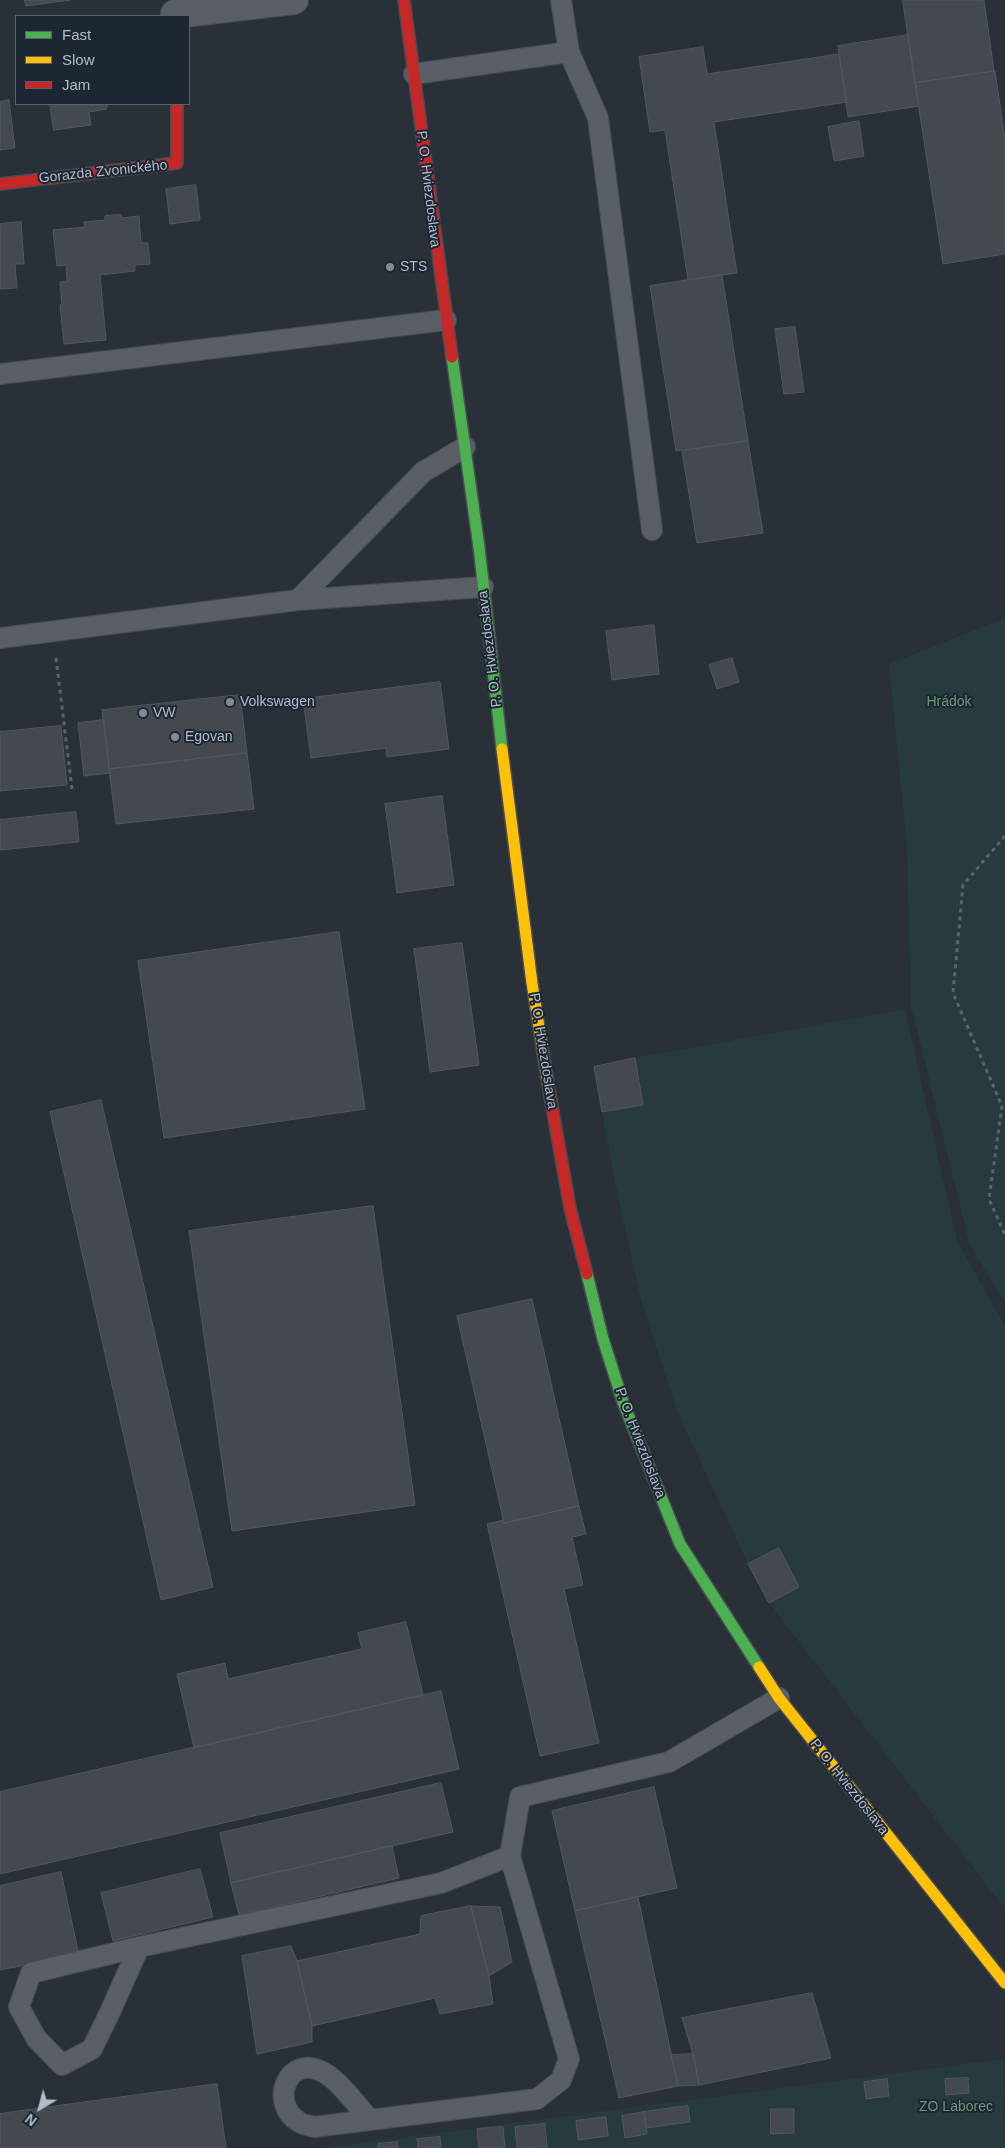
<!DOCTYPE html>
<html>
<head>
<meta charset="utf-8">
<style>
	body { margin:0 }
	#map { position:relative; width:1005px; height:2148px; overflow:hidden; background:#2a3038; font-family:Arial,sans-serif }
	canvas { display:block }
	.legend { position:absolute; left:15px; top:15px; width:175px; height:90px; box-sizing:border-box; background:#1d2633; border:1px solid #59626f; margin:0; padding:6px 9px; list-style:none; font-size:15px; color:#b4bcc9 }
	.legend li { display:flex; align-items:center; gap:10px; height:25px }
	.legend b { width:25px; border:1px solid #59626f }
	.north { position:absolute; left:15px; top:2083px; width:50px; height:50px; -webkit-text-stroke:4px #1d2633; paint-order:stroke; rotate:217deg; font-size:14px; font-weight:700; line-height:20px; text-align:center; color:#b4bcc9 }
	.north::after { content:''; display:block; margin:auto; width:18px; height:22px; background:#b4bcc9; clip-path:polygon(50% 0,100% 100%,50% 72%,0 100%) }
</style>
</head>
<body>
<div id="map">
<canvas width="1005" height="2148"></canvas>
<ul class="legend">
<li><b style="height:6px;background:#4caf50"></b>Fast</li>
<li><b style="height:6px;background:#ffc107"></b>Slow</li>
<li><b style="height:6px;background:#c62828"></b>Jam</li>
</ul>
<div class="north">N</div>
</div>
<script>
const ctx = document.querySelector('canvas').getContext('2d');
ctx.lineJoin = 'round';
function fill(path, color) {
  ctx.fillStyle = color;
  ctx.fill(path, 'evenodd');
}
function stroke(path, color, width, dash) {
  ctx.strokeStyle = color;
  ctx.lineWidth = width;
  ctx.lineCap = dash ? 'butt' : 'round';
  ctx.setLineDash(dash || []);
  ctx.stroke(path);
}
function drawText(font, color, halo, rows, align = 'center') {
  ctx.font = font + ' Arial,sans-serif';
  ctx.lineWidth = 4;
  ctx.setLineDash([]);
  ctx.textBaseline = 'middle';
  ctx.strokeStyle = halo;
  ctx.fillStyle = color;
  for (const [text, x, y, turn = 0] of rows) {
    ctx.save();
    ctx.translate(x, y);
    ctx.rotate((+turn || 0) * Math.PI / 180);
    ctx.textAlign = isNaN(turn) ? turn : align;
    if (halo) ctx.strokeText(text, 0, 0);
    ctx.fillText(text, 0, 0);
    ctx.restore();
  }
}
const green = new Path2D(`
	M1005 618V1302L970 1246 911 1006 907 847 889 664Z
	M905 1009 957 1241 1005 1326V1909L769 1603 799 1587 779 1548 748 1564 677 1411 641 1300 615 1182 602 1112 643 1105 635 1058Z
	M1004 2059 1005 2148H323Z`);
const building = new Path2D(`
	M25 0H70L26 6Z
	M903 0H984L994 71 915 83Z
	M908 35 919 106 848 117 838 46Z
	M703 47 707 74 839 54 847 102 714 122 737 273 688 280 665 130 650 132 639 57Z
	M995 71 1005 139V254L943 264 915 83Z
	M9 100 15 148 0 150V102Z
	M50 104H107V109L89 112 91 125 54 130Z
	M859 121 864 156 834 161 828 127Z
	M196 185 200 220 170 224 166 189Z
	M121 215 122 218 139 216 141 243H148L150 264 135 265V271L100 275 106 340 64 344 60 305H62L60 282 67 281 66 265 57 266 53 230 85 227 84 222 105 220V216Z
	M21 222 24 264H15L17 288 0 289V224Z
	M722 275 748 441 676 451 650 286Z
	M795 327 804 392 784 394 775 329Z
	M748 441 763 533 697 543 682 451Z
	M654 625 659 674 612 680 606 631Z
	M732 658 739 682 717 689 709 665Z
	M440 682 449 749 387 757 386 748 311 758 303 699Z
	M240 695 247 753 109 769 102 710Z
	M104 720 110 773 84 776 78 723Z
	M61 726 67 785 0 791V732Z
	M247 753 254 809 116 824 109 769Z
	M442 796 454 885 397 893 385 804Z
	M76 812 79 842 0 850V820Z
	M339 932 365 1109 164 1138 138 961Z
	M462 943 479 1065 430 1072 414 949Z
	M635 1058 643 1105 602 1112 594 1067Z
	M101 1100 213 1587 161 1600 50 1112Z
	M373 1206 415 1505 232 1531 189 1231Z
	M532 1299 579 1506 504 1523 457 1316Z
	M579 1506 586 1534 572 1537 583 1585 564 1589 599 1743 540 1756 487 1524 503 1520 504 1523Z
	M779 1548 799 1587 769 1603 748 1564Z
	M406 1622 423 1695 194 1748 177 1674 225 1663 228 1679 362 1649 358 1633Z
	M441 1691 459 1769 0 1874V1792Z
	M441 1783 453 1832 231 1883 220 1833Z
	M654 1787 677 1888 575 1911 552 1811Z
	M392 1846 399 1878 239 1915 231 1883Z
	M200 1869 213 1917 113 1941 101 1893Z
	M61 1872 79 1955 0 1970V1886Z
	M638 1897 678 2086 619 2098 575 1911Z
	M471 1906 500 1907 512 1962 489 1976Z
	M471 1906 489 1976 493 2004 440 2014 435 1998 312 2026 297 1961 420 1934 421 1916Z
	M291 1946 297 1961 312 2026V2042L257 2054 242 1956Z
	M812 1993 831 2058 699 2085 693 2054 682 2018Z
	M693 2054 699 2085 678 2086 671 2055Z
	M968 2078 969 2093 946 2095 945 2079Z
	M887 2079 889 2096 866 2099 864 2082Z
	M217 2084 226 2148H0V2114Z
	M688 2106 690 2122 646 2128 644 2112Z
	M771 2109H794V2133L771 2134Z
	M644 2112 647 2134 625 2138 622 2116Z
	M606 2117 608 2136 578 2140 576 2121Z
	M545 2124 547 2147 517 2148 515 2127Z
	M503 2127 505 2148H479L477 2129Z
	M440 2137 441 2148H418L417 2139Z
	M397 2142 398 2148H378V2144Z`);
const path = new Path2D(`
	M56 658 72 789
	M1005 836 963 885 953 993 1002 1106 989 1199 1005 1235`);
const lane = new Path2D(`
	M561 0 569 52 598 118 652 530
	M414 74 569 52
	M0 374 446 320
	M298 600 423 472 465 447
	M0 638 298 600 483 587
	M139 1947 110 2012 92 2049 62 2065 36 2038 19 2007 31 1973 139 1947 441 1883 510 1856 520 1797 669 1762 779 1698
	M370 2120C356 2105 341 2082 323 2072 288 2053 268 2103 299 2122 303 2125 309 2125 314 2127L537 2099 561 2080 569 2059 510 1856`);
const street = new Path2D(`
	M175 16V14L294 0`);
const fast = new Path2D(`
	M452 357 479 547 502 749
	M587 1274 603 1339 623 1402 680 1544 759 1667`);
const slow = new Path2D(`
	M502 749 532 983 548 1084
	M759 1667 779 1698 1005 1983`);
const jam = new Path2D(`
	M404 0 452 357
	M0 184 177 163V104
	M548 1084 570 1208 587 1274`);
const markers = [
	[390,267,5,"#848b96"],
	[230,702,5,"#848b96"],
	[143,713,5,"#848b96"],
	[175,737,5,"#848b96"]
];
const streetNames = [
	["Gorazda Zvonického",103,172,-6],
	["P. O. Hviezdoslava",428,189,83],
	["P. O. Hviezdoslava",490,649,-97],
	["P. O. Hviezdoslava",543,1051,81],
	["P. O. Hviezdoslava",640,1443,69],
	["P. O. Hviezdoslava",849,1787,52]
];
const poiNames = [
	["STS",400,267],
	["Volkswagen",240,702],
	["VW",153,713],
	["Egovan",185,737]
];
const parkNames = [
	["Hrádok",949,702],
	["ZO Laborec",956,2107]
];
fill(green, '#273a3e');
fill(building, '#444950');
stroke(building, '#52575f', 1);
stroke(lane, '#484c53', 22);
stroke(street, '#484c53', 30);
stroke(fast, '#484c53', 14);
stroke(slow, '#484c53', 14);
stroke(jam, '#484c53', 14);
stroke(path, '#5d636a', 3, [4, 4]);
stroke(lane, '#5a5e66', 20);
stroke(street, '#5a5e66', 28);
stroke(fast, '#4caf50', 11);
stroke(slow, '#ffc107', 11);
stroke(jam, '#c62828', 11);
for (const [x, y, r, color] of markers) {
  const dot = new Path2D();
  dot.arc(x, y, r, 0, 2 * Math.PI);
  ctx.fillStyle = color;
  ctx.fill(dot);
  stroke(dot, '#1d2633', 2);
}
drawText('14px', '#b4bcc9', '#1d2633', streetNames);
drawText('14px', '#b4bcc9', '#1d2633', poiNames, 'left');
drawText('14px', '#6b9a76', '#1d2633', parkNames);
</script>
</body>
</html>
